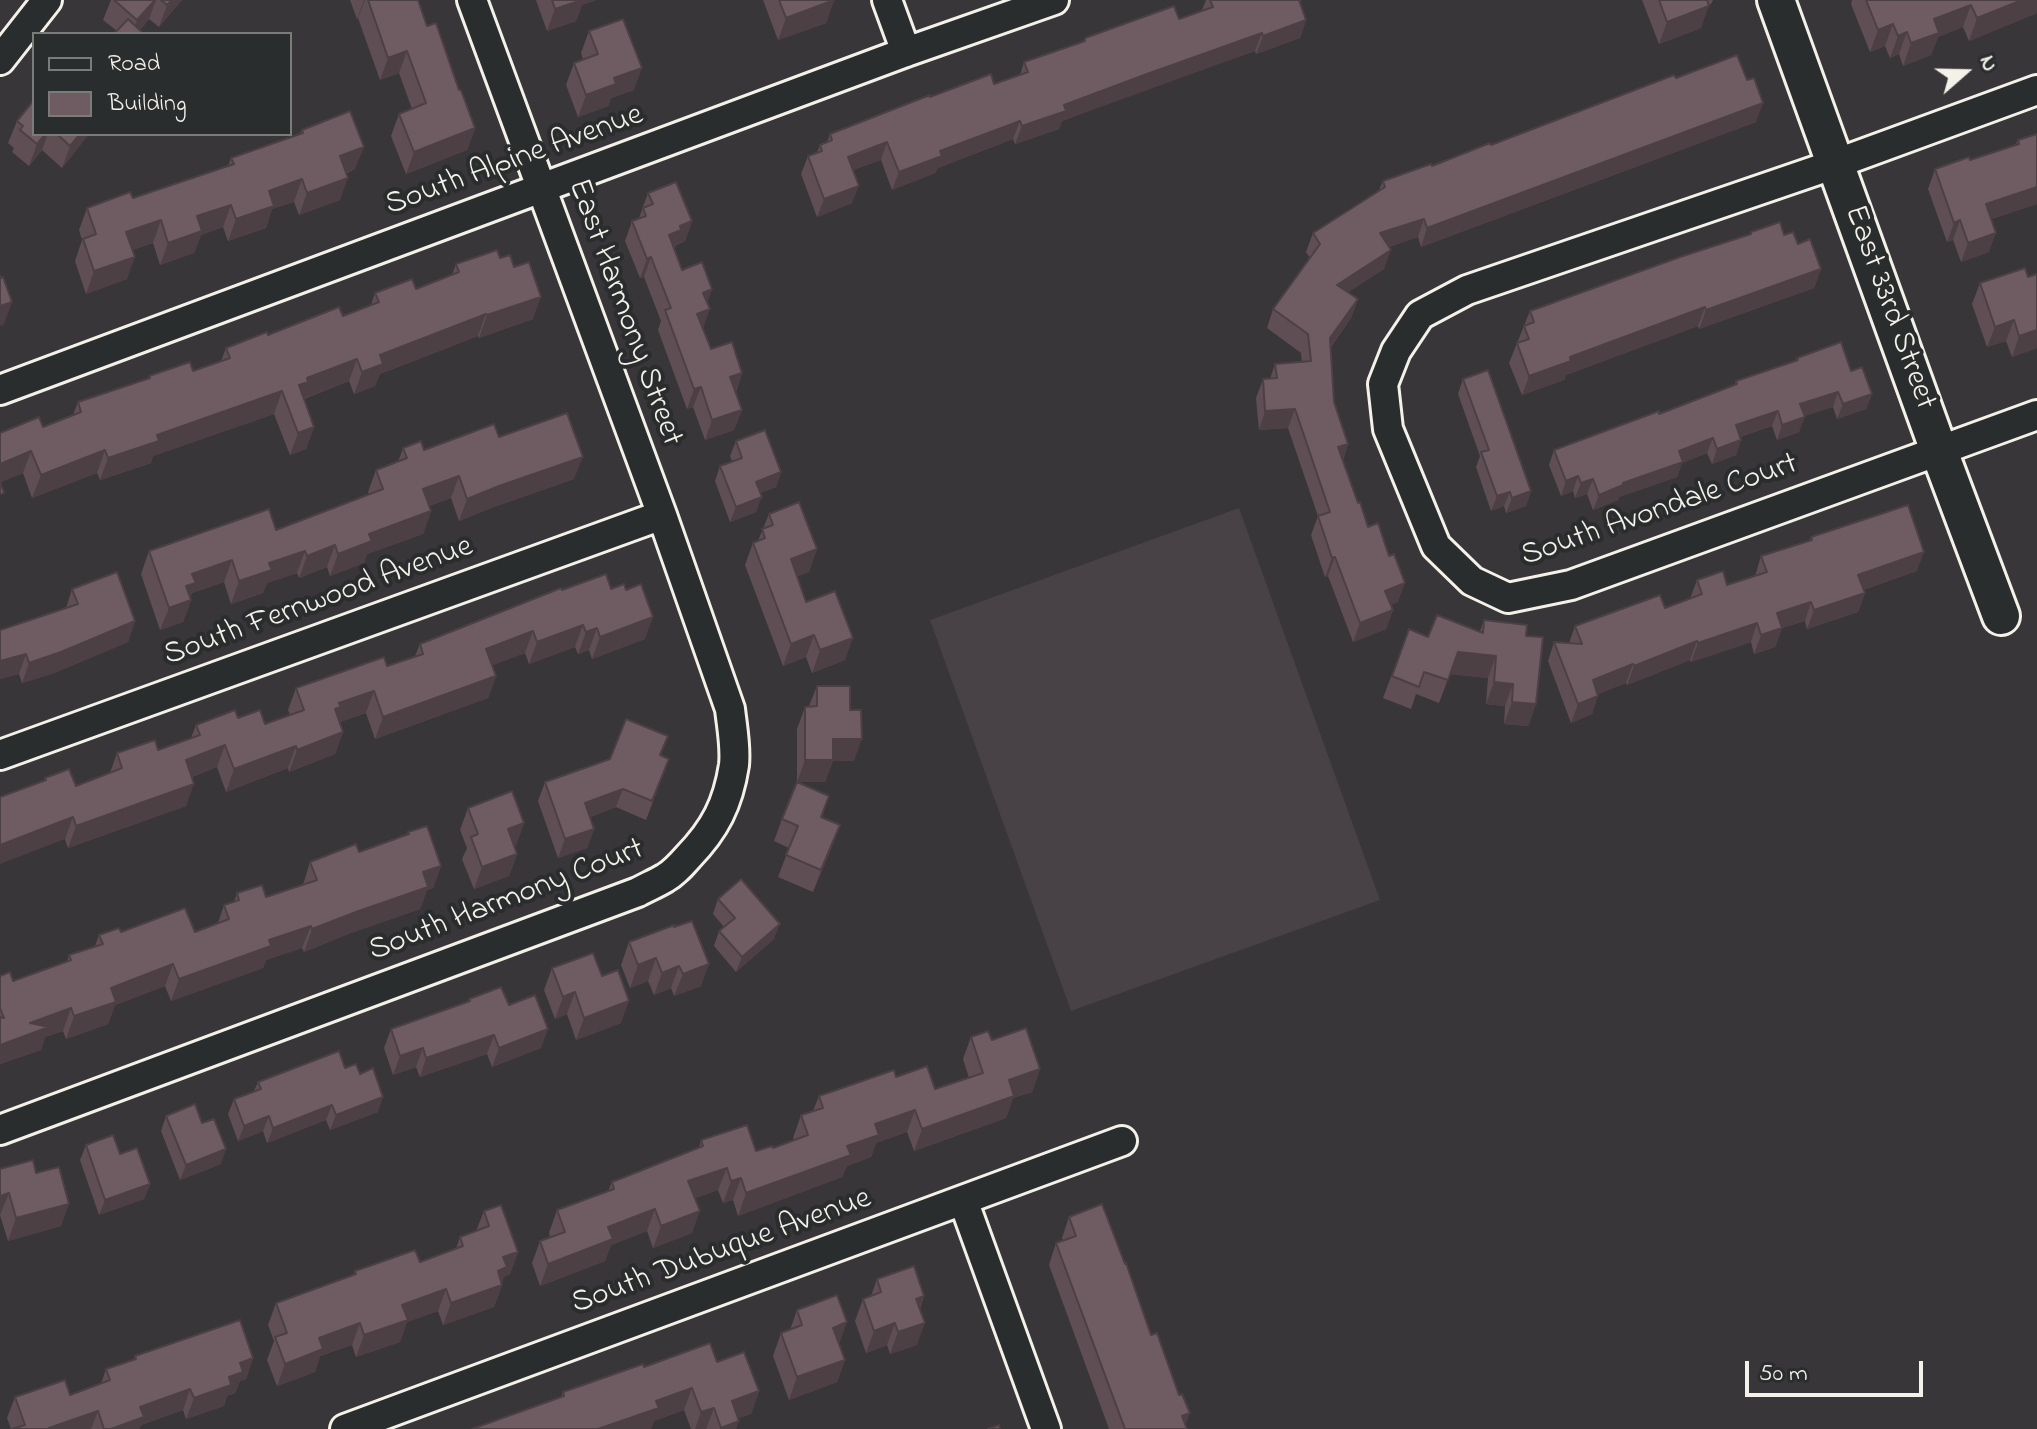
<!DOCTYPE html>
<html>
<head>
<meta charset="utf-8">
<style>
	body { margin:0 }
	#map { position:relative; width:2037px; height:1429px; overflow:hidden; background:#383638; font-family:"Indie Flower",sans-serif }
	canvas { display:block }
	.legend { position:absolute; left:32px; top:32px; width:260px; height:104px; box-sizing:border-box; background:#2a2d2e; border:2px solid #7b7b78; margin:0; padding:10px 14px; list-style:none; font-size:24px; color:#f4f1e8 }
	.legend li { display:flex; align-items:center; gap:16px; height:40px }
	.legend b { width:40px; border:2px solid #7b7b78 }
	.north { position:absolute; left:1925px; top:32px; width:80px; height:80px; -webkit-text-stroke:6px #2a2d2e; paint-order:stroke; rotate:70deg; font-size:22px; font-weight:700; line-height:32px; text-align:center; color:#f4f1e8 }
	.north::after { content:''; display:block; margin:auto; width:28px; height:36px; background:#f4f1e8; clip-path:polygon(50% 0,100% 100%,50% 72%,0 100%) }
	.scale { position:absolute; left:1745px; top:1361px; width:178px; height:36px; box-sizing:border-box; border:4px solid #f4f1e8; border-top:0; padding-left:10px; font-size:24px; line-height:28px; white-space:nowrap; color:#f4f1e8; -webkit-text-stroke:6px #2a2d2e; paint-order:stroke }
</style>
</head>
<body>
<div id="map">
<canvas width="2037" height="1429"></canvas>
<ul class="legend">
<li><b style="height:10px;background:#2a2d2e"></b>Road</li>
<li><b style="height:22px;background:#6e5c62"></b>Building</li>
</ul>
<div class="north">N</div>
<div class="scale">50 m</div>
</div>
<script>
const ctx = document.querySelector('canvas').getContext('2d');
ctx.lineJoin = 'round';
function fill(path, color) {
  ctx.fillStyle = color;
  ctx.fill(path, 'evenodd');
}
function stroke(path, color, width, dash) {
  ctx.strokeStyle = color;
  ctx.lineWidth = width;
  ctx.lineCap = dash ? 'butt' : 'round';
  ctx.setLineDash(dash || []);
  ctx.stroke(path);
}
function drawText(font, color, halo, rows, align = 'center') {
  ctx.font = font + ' "Indie Flower",sans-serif';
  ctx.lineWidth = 8;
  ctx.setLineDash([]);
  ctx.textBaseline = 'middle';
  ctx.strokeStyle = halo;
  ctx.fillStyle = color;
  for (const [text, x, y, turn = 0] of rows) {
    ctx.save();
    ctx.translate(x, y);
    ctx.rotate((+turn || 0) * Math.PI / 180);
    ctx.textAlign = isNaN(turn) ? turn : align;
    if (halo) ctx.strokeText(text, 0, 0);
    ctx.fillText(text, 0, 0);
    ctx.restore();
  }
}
const built = new Path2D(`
	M1239 508 1380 900 1071 1011 930 620Z`);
const minor = new Path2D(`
	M887 0 906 52
	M0 60 47 0
	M2037 90 1835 164 1467 290 1420 315 1396 351 1383 384 1388 429 1436 546 1472 581 1508 598 1571 585 2037 415
	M0 390 906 52 1054 0
	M0 755 662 515
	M0 1130 638 892C647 887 657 883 665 878 674 873 681 865 688 857 715 829 728 804 734 765 736 747 732 727 730 709L662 515 472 0
	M963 1200 1046 1429
	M345 1429 1122 1141`);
const tertiary = new Path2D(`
	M1776 0 1939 451 2001 616`);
const wall = new Path2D(`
	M111 0H182L159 27 149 19 140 30 117 31 103 20Z
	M350 0H418L427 26 459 90 475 128 467 150 406 174 391 136 399 114 412 109 399 73 380 80 358 18 357 19Z
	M536 0H596L582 5 576 21 547 31Z
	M763 0H834L826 23 778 40Z
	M1206 0H1301L1300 2 1306 20 1300 38 1256 54 1255 51 1141 91 1062 121 1059 129 1015 144 1013 139 938 168 935 173 892 190 881 160 853 170 852 203 817 217 801 174 808 156 817 152 820 145 827 142 830 134 930 97 994 84 1020 75 1024 62 1083 41 1085 38 1179 19 1202 10Z
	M1642 0H1713L1711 4 1708 5 1701 28 1659 44Z
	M1852 0H2037V13L1969 41 1963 27 1938 37 1931 55 1903 66 1899 54 1890 58 1885 46 1870 52 1851 4Z
	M589 31 634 90 611 98 608 106 578 117 566 85 574 63 583 59 581 53Z
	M1676 78 1756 122 1421 247 1418 237 1389 247 1384 269 1348 292 1358 299 1351 318 1331 347 1334 402 1348 444 1343 460 1358 503 1398 602 1390 605 1393 610 1386 629 1353 642 1328 576 1325 577 1311 535 1318 516 1288 428 1259 430 1256 398 1263 379H1270L1275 364 1302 362 1301 353 1267 328 1273 309 1310 258 1306 252 1313 233 1379 190 1383 181 1432 166Z
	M17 121 34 134H89L62 168 42 150 29 166 12 152 14 148 8 143Z
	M302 130 355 169 347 173 340 200 299 215 294 202 272 209 266 228 228 241 223 227 201 235 194 253 160 265 153 243 132 250 127 279 86 294 75 261 82 240 79 230 87 208 133 198 228 166 231 158 300 133Z
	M2018 140 2037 204 1991 219 1989 252 1961 262 1953 240 1947 242 1928 189 1935 169 1970 160 2016 144Z
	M648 193 692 221 685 241 676 245 674 249 682 270 712 289 707 302 703 328 711 349 742 373 736 392 742 410 734 430 705 440 693 407 687 409 658 330 661 321 644 277 640 278 625 241 632 221 639 218Z
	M1751 232 1784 235 1798 244 1821 269 1814 288 1699 329 1698 326 1566 375 1564 380 1522 395 1509 363 1530 311 1750 234Z
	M500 258 533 319 479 338 478 336 380 374 375 386 354 394 349 381 304 399 314 427 306 449 290 455 274 414 153 456 151 463 100 480 97 473 32 498 23 473 0 482V503V433L43 427 73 415 78 402 149 378V376L193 371 221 361 226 348 268 335 343 316 371 305 375 293 416 289 452 275 456 264Z
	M2028 277 2037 348 2012 357 2006 341 1987 347 1972 304 1980 283Z
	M1797 358 1851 371 1872 394 1866 409 1837 419 1833 407 1804 416 1799 432 1777 440 1772 426 1740 437 1741 440 1736 455 1712 464 1707 453 1682 463 1677 477 1619 497 1618 500 1593 510 1587 494 1575 498 1573 491 1561 496 1549 465 1554 450 1659 414 1735 385 1736 381 1796 361Z
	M1463 379 1531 491 1526 506 1506 513 1504 506 1491 511 1476 467 1480 456 1458 394Z
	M499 437 574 479 491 508 459 521 451 498 429 506 431 511 423 534 367 554 364 563 330 576 327 567 299 578 297 573 267 583 263 593 231 604 224 582 192 593 190 598 191 600 183 622 160 630 141 574 149 551 276 530 369 494 368 492 376 470 398 462 403 448 424 450Z
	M736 441 781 472 776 487 760 493 756 512 730 522 715 481 720 466 732 461 730 456Z
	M769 514 817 549 809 572 797 576 806 602 845 660 812 673 806 657 783 666 745 565 753 543 758 541Z
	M1811 537 1917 571 1863 590 1865 593 1858 612 1807 629 1805 621 1782 628 1775 647 1754 654 1751 642 1691 662 1690 660 1627 685 1626 683 1598 694 1592 714 1571 723 1548 661 1554 642 1569 643 1575 626 1665 608 1690 599 1697 580 1727 585 1755 576 1761 556 1810 541Z
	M72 589 135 621 128 642 54 673 22 683 19 674 0 679 66 608Z
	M611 589 645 639 592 659 589 650 578 654 575 647 529 664 525 653 492 665 496 676 488 698 375 739 366 713 340 722 343 732 335 754 289 772 288 768 226 792 217 767 192 777 186 806 68 848 44 781 45 778 76 786 110 773 117 753 158 750 191 738 196 725 238 718 265 724 290 715 288 710 296 688 387 666 415 656 420 644 562 590Z
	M1484 620 1526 636 1536 704 1528 726 1504 724 1505 706 1486 704 1488 678 1450 674 1439 703 1416 694 1411 709 1383 698 1409 629 1428 637 1480 631Z
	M817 686 850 710 854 761H833L825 782H797V729L805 707 809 706Z
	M662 778 646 820 616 807 590 817 594 829 587 848 558 858 538 801 545 782Z
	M829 796 822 817 832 847 813 892 778 877 789 848 774 841 782 819Z
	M468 808 524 823 516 845 514 846 517 854 509 876 474 889 462 859 467 848 460 830Z
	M408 832 441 866 433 888 427 890 420 909 348 934 304 952 302 948 266 960 263 968 171 1001 165 986 115 1005 108 1024 66 1039 63 1031 45 1037 41 1050 0 1064V976L13 981 67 962 69 955 95 946 99 935 121 932H195L218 923 224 905 234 902 237 893 266 897 303 885 310 862 359 852 407 835Z
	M718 899 774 939 736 972 714 946 719 931 724 927 713 914Z
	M674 925 701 986 674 996 671 988 654 995 648 981 630 988 621 965 629 942Z
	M552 968 621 1023 576 1040 567 1014 555 1019 544 990Z
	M469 999 509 1005 541 1048 492 1067 487 1054 420 1077 416 1067 393 1075 384 1048 391 1029 468 1002Z
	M971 1037 992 1040 1040 1069 1032 1092 1013 1098 1006 1118 914 1151 907 1132 876 1143 871 1157 847 1166 842 1177 738 1216 733 1200 723 1203 718 1190 695 1198 692 1233 653 1248 647 1231 611 1245 605 1261 540 1286 532 1263 540 1241 550 1237 549 1233 557 1210 608 1191 612 1182 699 1148 701 1140 756 1151 773 1148 794 1140 793 1138 801 1115 813 1111 819 1096 896 1077 935 1089 969 1078 963 1059Z
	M345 1068 378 1112 330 1130 326 1120 267 1143 263 1131 238 1141 228 1114 234 1099 254 1091 258 1082Z
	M166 1116 202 1123 221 1164 180 1180 161 1131Z
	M86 1145 120 1154 150 1184 144 1199 99 1215 80 1160Z
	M0 1169 36 1173 61 1226 8 1241 0 1215Z
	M484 1211 518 1252 510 1274 504 1277 502 1282V1285L494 1307 443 1325 438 1311 407 1322 400 1342 356 1357 352 1345 320 1356 315 1372 277 1386 267 1360 274 1341 268 1325 276 1303 354 1274 355 1271 420 1262 456 1249 460 1237 476 1231Z
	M1069 1217 1151 1335 1187 1429H1109L1049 1265 1056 1243 1063 1241 1062 1238Z
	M877 1279 924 1296 920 1309 917 1345 890 1354 887 1345 866 1353 855 1321 863 1299 871 1296Z
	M797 1310 839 1345 845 1360 837 1382 789 1400 773 1356 781 1333 790 1330Z
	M135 1356 253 1358 246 1379 240 1381 235 1393 227 1396 224 1406 186 1419 183 1410 141 1425 139 1429H11L7 1418 15 1397 70 1395 101 1384 106 1369 134 1359Z
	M717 1362 759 1391 751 1414 738 1418 736 1429H691L684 1410 654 1421 651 1429H472L561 1397 563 1392 644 1367Z`);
const shadedWall = new Path2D(`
	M155 0H156L149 19 136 34H132L137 20Z
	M172 0H182L159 27 167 5Z
	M364 0H365L358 18 357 19Z
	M575 0H596L582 5 576 21 547 31 555 9Z
	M834 0 826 23 778 40 786 18Z
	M2022 0H2037V13L1969 41 1977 18Z
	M1971 5 1963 27 1938 37 1931 55 1903 66 1911 43 1934 19Z
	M1709 6 1701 28 1659 44 1667 22Z
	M1306 20 1300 38 1256 54 1263 36Z
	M1893 24 1885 46 1870 52 1878 30Z
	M1907 32 1899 54 1890 58 1898 36Z
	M1262 33 1255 51 1062 121 1059 129 1015 144 1022 126 1064 105Z
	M407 51 399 73 380 80 388 58Z
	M642 68 634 90 611 98 608 106 578 117 586 95 614 78Z
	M1763 103 1756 122 1421 247 1427 228Z
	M1020 121 1013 139 938 168 935 173 892 190 899 172 940 151Z
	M475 128 467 150 406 174 414 152Z
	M45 134H48L42 150 29 166 37 144Z
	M80 134H89L62 168 70 146Z
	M887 142 881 160 842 174 848 157Z
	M364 147 355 169 332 178 340 156Z
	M348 178 340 200 299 215 307 193Z
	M302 179 294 202 272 209 266 228 228 241 236 219 269 191Z
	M859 186 852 203 817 217 824 199Z
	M2037 187V204L1978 223 1986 204Z
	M231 205 223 227 201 235 194 253 160 265 168 243 197 216Z
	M1424 219 1418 237 1374 252 1380 233Z
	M161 220 153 243 118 255 126 232Z
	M1960 220 1953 240 1947 242 1954 223Z
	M692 221 685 241 676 244 674 250 669 235 680 226Z
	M1996 233 1989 252 1961 262 1968 243Z
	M1391 250 1384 269 1330 304 1337 285Z
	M135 257 127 279 86 294 94 271Z
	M651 257 644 277 640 278 647 259Z
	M1821 269 1814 288 1699 329 1706 310Z
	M712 289 705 309 703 293Z
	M541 297 533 319 479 338 487 315Z
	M1358 299 1351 318 1323 357 1330 338Z
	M12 302 4 324 0 326V306Z
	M1705 307 1698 326 1566 375 1564 380 1522 395 1529 376 1570 357Z
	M710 309 703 329 697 314Z
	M486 314 478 336 380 374 375 386 354 394 362 372 380 355Z
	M2014 320 2006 341 1987 347 1995 327Z
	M2037 330V348L2012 357 2019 336Z
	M357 359 349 381 302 399 299 385 307 378Z
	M742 373 735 393 730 377Z
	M701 387 693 407 687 409 694 389Z
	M282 391 274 414 153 456 151 463 100 480 108 458 157 435Z
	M1838 392 1833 407 1795 419 1800 404Z
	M1872 394 1866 409 1837 419 1843 404Z
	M1295 409 1288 428 1259 430 1265 411Z
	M742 410 734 430 705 440 712 420Z
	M1778 411 1772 426 1730 440 1736 425Z
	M1805 417 1799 432 1777 440 1782 425Z
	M314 427 306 449 290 455 298 433Z
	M1713 438 1707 453 1682 463 1677 477 1619 497 1618 500 1593 510 1599 495 1623 483 1679 451Z
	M1741 440 1736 455 1712 464 1717 449Z
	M1348 444 1342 463 1338 447Z
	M105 450 97 473 32 498 41 475Z
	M31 451 23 473 0 483V464Z
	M583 457 574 479 491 508 459 521 467 499 499 486Z
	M781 472 776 487 750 497 756 482Z
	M459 476 451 498 415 511 423 489Z
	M1578 476 1573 491 1561 496 1566 481Z
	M1593 479 1587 494 1575 498 1581 483Z
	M1531 491 1526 506 1506 513 1512 498Z
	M1510 492 1504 506 1491 511 1497 496Z
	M762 497 756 512 730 522 736 507Z
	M431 511 423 534 367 554 364 563 330 576 338 554 369 534Z
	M335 545 327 567 299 578 307 556Z
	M817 549 809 572 783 582 791 559Z
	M305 551 297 573 267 583 263 593 231 604 239 581 269 563Z
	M1924 552 1917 571 1851 594 1858 575Z
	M1335 557 1328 576 1325 577 1332 558Z
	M232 560 224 582 192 593 189 601 191 600 183 622 160 630 169 608 186 586 192 574Z
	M1405 583 1398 602 1378 610 1385 591Z
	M1865 593 1858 612 1807 629 1814 610Z
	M1811 602 1805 621 1782 628 1775 647 1754 654 1761 635 1777 613Z
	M1393 610 1386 629 1353 642 1360 623Z
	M653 617 645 639 592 659 600 637Z
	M135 621 128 642 54 673 22 683 29 663Z
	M1757 623 1751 642 1691 662 1698 643Z
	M583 625 575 647 529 664 537 642Z
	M597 628 589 650 578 654 586 632Z
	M533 631 525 653 478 671 486 649Z
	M814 635 806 657 783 666 791 644Z
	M853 638 845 660 812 673 820 650Z
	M1697 641 1690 660 1627 685 1634 666Z
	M1458 652 1496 656 1488 678 1450 674 1439 703Z
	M26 654 19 674 0 679V661Z
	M1633 664 1626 683 1586 699 1593 680Z
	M496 676 488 698 375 739 383 717Z
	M1494 682 1513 684 1505 706 1486 704Z
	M374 691 366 713 335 724V709L339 703Z
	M1598 696 1592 714 1571 723 1578 704Z
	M1512 702 1536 704 1528 726 1504 724Z
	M343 732 335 754 289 772 297 750Z
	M833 739H862L854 761H833L825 782H797L805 760Z
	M225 745 217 767 178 782 186 760Z
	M296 746 288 768 226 792 234 769Z
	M194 784 186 806 68 848 76 826Z
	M623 789 616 807 578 821 585 803Z
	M73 817 65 839 0 864V845Z
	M524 823 516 845 500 852 508 829Z
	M840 825 832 847 813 892 821 870Z
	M594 829 587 848 558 858 565 839Z
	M517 854 509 876 474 889 482 867Z
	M441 866 433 888 427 890 420 909 348 934 304 952 312 929 423 872Z
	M780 924 774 939 736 972 742 957Z
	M311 926 302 948 266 960 263 968 171 1001 179 979 269 940Z
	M656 958 648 981 630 988 638 965Z
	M173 964 165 986 115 1005 108 1024 66 1039 74 1016 111 988Z
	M709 964 701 986 674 996 683 974Z
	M679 966 671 988 654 995 662 973Z
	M575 992 567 1014 555 1019 563 997Z
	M629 1001 621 1023 576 1040 584 1018Z
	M71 1008 63 1031 45 1037 41 1050 0 1064V1045L30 1023Z
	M548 1029 541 1048 492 1067 499 1048Z
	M494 1035 487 1054 420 1077 426 1058Z
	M423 1048 416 1067 393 1075 400 1056Z
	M1040 1069 1032 1092 1013 1098 1006 1118 914 1151 922 1129 1009 1080Z
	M383 1097 378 1112 330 1130 336 1115Z
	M332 1105 326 1120 267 1143 273 1128Z
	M915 1110 907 1132 876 1143 871 1157 847 1166 842 1177 738 1216 746 1193 847 1146 875 1124Z
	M269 1116 263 1131 238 1141 244 1126Z
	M226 1149 221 1164 180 1180 186 1165Z
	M727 1168 718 1190 680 1203 688 1181Z
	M741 1178 733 1200 723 1203 731 1181Z
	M150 1184 144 1199 99 1215 105 1200Z
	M9 1193 0 1215V1196Z
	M69 1204 61 1226 8 1241 16 1218Z
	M655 1209 647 1231 611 1245 605 1261 540 1286 548 1264 608 1227Z
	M700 1211 692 1233 653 1248 661 1226Z
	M518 1252 510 1274 504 1277 501 1285H502L494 1307 443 1325 451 1303 503 1257Z
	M446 1289 438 1311 407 1322 400 1342 356 1357 364 1335 402 1305Z
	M924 1296 916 1318V1299Z
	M847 1322 839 1345 833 1328Z
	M360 1323 352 1345 320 1356 315 1372 277 1386 285 1364 319 1338Z
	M895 1323 887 1345 866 1353 874 1331Z
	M925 1323 917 1345 890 1354 898 1332Z
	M253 1358 246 1379 240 1381 235 1393 227 1396 224 1406 186 1419 194 1398 229 1377 240 1363Z
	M845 1360 837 1382 789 1400 797 1377Z
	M692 1388 684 1410 654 1421 651 1429H598L656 1401Z
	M190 1389 183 1410 141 1425 139 1429H111L140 1407Z
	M759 1391 751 1414 724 1423 732 1401Z
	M714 1408 706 1429H695L701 1412Z
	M98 1411 91 1429H48L49 1428Z
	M1190 1413 1184 1429 1182 1416Z
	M739 1421 736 1429H720L721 1428Z`);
const building = new Path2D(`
	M114 0H155L137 20Z
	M161 0H172L167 5Z
	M368 0H418L427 26 436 23 459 90H461L475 128 414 152 399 114 426 103 407 51 388 58Z
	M552 0H582L555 9Z
	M779 0H834L786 18Z
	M1210 0H1299L1306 20 1263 36 1262 33 1147 74 1064 105 1066 111 1022 126 1020 121 940 151 942 156 899 172 887 142 848 157 859 186 824 199 808 156 822 151 820 145 832 140 830 134 930 95V97L991 74 994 84 1028 72 1024 62 1085 41V38L1174 6 1179 19 1213 7Z
	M1659 0H1707L1709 6 1667 22Z
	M1866 0H2022L1977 18 1971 5 1934 19 1939 33 1911 43 1907 32 1898 36 1893 24 1878 30Z
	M128 19 144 34H114Z
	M623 19 642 68 614 78 616 84 586 95 574 63 598 54 589 31Z
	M1737 55 1747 80 1754 78 1763 103 1427 228 1424 219 1380 233 1391 250 1337 285 1358 299 1330 338 1334 402 1348 444 1338 447 1358 503 1360 502 1368 527 1378 523 1389 556 1394 554 1405 583 1385 591 1393 610 1360 623 1335 557 1332 558 1318 516 1330 512 1295 409 1265 411 1263 379 1277 378 1275 364 1311 361 1308 334 1273 309 1320 244 1313 233 1385 187 1383 181 1431 164 1432 166 1490 143 1491 145 1674 75 1676 78Z
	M34 100V134H45L37 144 20 130 23 126 17 121Z
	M350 111 364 147 340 156 348 178 307 193 302 179 269 191 274 206 236 219 231 205 197 216 202 231 168 243 161 220 126 232 135 257 94 271 83 239 96 234 87 208 130 192 133 198 234 164 231 158 303 133 302 130Z
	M57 134H80L70 146Z
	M2037 134V187L1986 204 1996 233 1968 243 1960 220 1954 223 1935 169 1969 157 1970 160 2019 144 2018 140Z
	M676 182 692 221 680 226 681 230 669 235 682 270 702 262 712 289 703 293 710 309 697 314 711 349 732 342 742 373 730 377 742 410 712 420 701 387 694 389 665 310 671 308 651 257 647 259 632 221 646 216 643 208 653 204 648 193Z
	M1780 222 1784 235 1793 232 1798 244 1810 239 1821 269 1706 310 1705 307 1570 357 1571 361 1529 376 1517 343 1529 339 1524 326 1534 322 1530 311 1680 257 1751 234V232Z
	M497 250 500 258 510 255 514 267 529 262 541 297 487 315 486 314 380 355 383 364 362 372 357 359 307 378 308 382 299 385 314 427 298 433 282 391 157 435 159 441 108 458 105 450 41 475 31 451 0 464V433L39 417 43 427 81 412 78 402 150 378 149 376 190 362 193 371 230 358 226 348 267 332 268 335 339 307 343 316 379 302 375 293 412 279 416 289 459 272 456 264Z
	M2025 268 2028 277 2037 274V330L2019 336 2014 320 1995 327 1980 283Z
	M0 276 1 278 3 277 12 302 0 306Z
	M1841 342 1851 371 1862 367 1872 394 1843 404 1838 392 1800 404 1805 417 1782 425 1778 411 1736 425 1741 440 1717 449 1713 438 1679 451 1683 462 1623 483V485L1599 495 1593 479 1581 483 1578 476 1566 481 1554 450 1659 411V414L1737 384 1736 381 1798 360 1797 358Z
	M1488 370 1531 491 1512 498 1510 492 1497 496 1481 452 1489 450 1463 379Z
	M567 413 583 457 499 486 467 499 459 476 423 489 431 511 369 534 372 541 338 554 335 545 307 556 305 551 269 563 272 570 239 581 232 560 192 574 196 583 186 586 191 600 169 608 149 551 269 509 276 530 383 489 376 470 407 458 403 448 421 441 424 450 494 424 499 437Z
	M765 430 781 472 756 482 762 497 736 507 720 466 742 458 736 441Z
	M0 482 4 493 0 494Z
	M799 502 817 549 791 559 806 602 835 591 853 638 820 650 814 635 791 644 753 543 765 538 762 529 773 525 769 514Z
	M1908 505 1924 552 1858 575 1865 593 1814 610 1811 602 1777 613 1782 628 1761 635 1757 623 1698 643 1697 641 1634 666 1633 664 1593 680 1598 696 1578 704 1554 642 1582 644 1575 626 1660 595 1665 608 1702 594 1697 580 1723 571 1727 585 1767 572 1761 556 1812 540 1811 537Z
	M117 572 135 621 61 652 29 663 26 654 0 661V630L78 604 72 589Z
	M606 574 611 589 624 584 626 590 641 584 653 617 600 637 597 628 586 632 583 625 537 642 533 631 486 649 496 676 383 717 374 691 339 703 341 707 335 709 343 732 297 750 296 746 234 769 225 745 186 760 194 784 76 826 73 817 0 845V797L46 780 45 778 69 769 76 786 122 768 117 753 155 740 158 750 200 735 196 725 235 710 238 718 260 710 265 724 304 710 296 688 384 657 387 666 423 654 420 644 561 588 562 590Z
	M1437 615 1483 633 1484 620 1527 625 1526 636 1543 637 1536 704 1512 702 1513 684 1494 682 1496 656 1458 652 1448 680 1424 672 1419 687 1392 676 1409 629 1428 637Z
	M817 686H850V710H861L862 739H833V760H805V707L817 706Z
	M626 719 668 736 660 755 669 759 652 801 623 789 585 803 594 829 565 839 545 782 610 759Z
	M797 782 829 796 821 817 840 825 821 870 786 855 798 826 782 819Z
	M512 791 524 823 508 829 517 854 482 867 471 837 478 834 468 808Z
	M427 826 441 866 423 872 428 887 356 912 312 929 311 926 269 940 271 946 179 979 173 964 111 988 116 1002 74 1016 71 1008 30 1023 49 1027 0 1045V1017L4 1018 0 1008V976L10 972 13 981 71 960 69 955 103 944 99 935 119 928 121 932 185 908 195 932 229 919 224 905 239 900 237 893 262 885 266 897 317 880 310 862 356 844 359 852 409 834 408 832Z
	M741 879 780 924 742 957 719 931 735 918 718 899Z
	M692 921 709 964 683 974 679 966 662 973 656 958 638 965 629 942 674 925V927Z
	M593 953 602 976 618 970 629 1001 584 1018 575 992 563 997 552 968Z
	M501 987 509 1005 535 995 548 1029 499 1048 494 1035 426 1058 423 1048 400 1056 391 1029 470 1001 469 999Z
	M1026 1028 1040 1069 1009 1080 1014 1096 922 1129 915 1110 875 1124 879 1135 847 1146 851 1155 746 1193 741 1178 731 1181 727 1168 688 1181 700 1211 661 1226 655 1209 608 1227 613 1239 548 1264 540 1241 565 1232 557 1210 614 1189 612 1182 703 1146 701 1140 747 1125 756 1151 772 1146 773 1148 808 1135 801 1115 823 1108 819 1096 894 1070 896 1077 927 1066 935 1089 983 1073 971 1037 988 1031 992 1040Z
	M339 1051 345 1068 356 1064 360 1074 373 1068 383 1097 336 1115 332 1105 273 1128 269 1116 244 1126 234 1099 261 1089 258 1082Z
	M195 1104 202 1123 214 1119 226 1149 186 1165 166 1116Z
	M113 1135 120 1154 137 1148 150 1184 105 1200 86 1145Z
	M33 1160 36 1173 59 1167 69 1204 16 1218 9 1193 0 1196V1169Z
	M1102 1204 1125 1264 1126 1263 1151 1335 1157 1333 1179 1395 1182 1394 1190 1413 1182 1416 1187 1429H1125L1056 1243 1076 1236 1069 1217Z
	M501 1205 518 1252 503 1257 507 1267 498 1271 502 1285 451 1303 446 1289 402 1305 408 1320 364 1335 360 1323 319 1338 323 1349 285 1364 275 1337 287 1333 276 1303 356 1274 355 1271 415 1250 420 1262 463 1246 460 1237 489 1226 484 1211Z
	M914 1266 924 1296 916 1299 925 1323 898 1332 895 1323 874 1331 863 1299 881 1292 877 1279Z
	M837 1295 847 1322 833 1328 845 1360 797 1377 781 1333 802 1325 797 1310Z
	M240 1320 253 1358 240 1363 243 1372 229 1377 231 1385 194 1398 190 1389 140 1407 144 1417 111 1429H104L98 1411 49 1428V1429H12L25 1425 15 1397 65 1380 70 1395 110 1380 106 1369 136 1359 135 1356Z
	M710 1343 717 1362 744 1352 759 1391 732 1401 739 1421 721 1428 714 1408 701 1412 692 1388 656 1401 659 1408 598 1429H472L564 1396 563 1392 643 1364 644 1367Z
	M999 1425 1000 1429H988Z`);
const streetNames = [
	["South Alpine Avenue",515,162,-20],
	["East 33rd Street",1888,308,70],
	["East Harmony Street",623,313,70],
	["South Avondale Court",1660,512,-19],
	["South Fernwood Avenue",319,603,-20],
	["South Harmony Court",507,902,-21],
	["South Dubuque Avenue",722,1253,-20]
];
fill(built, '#484145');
stroke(minor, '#f4f1e8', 34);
stroke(tertiary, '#f4f1e8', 42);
stroke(minor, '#2a2d2e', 28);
stroke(tertiary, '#2a2d2e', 36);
fill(wall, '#5f4f54');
fill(shadedWall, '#4d4045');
fill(building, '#6e5c62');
stroke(building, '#4d4045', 2);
drawText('32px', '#f4f1e8', '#2a2d2e', streetNames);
</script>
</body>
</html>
